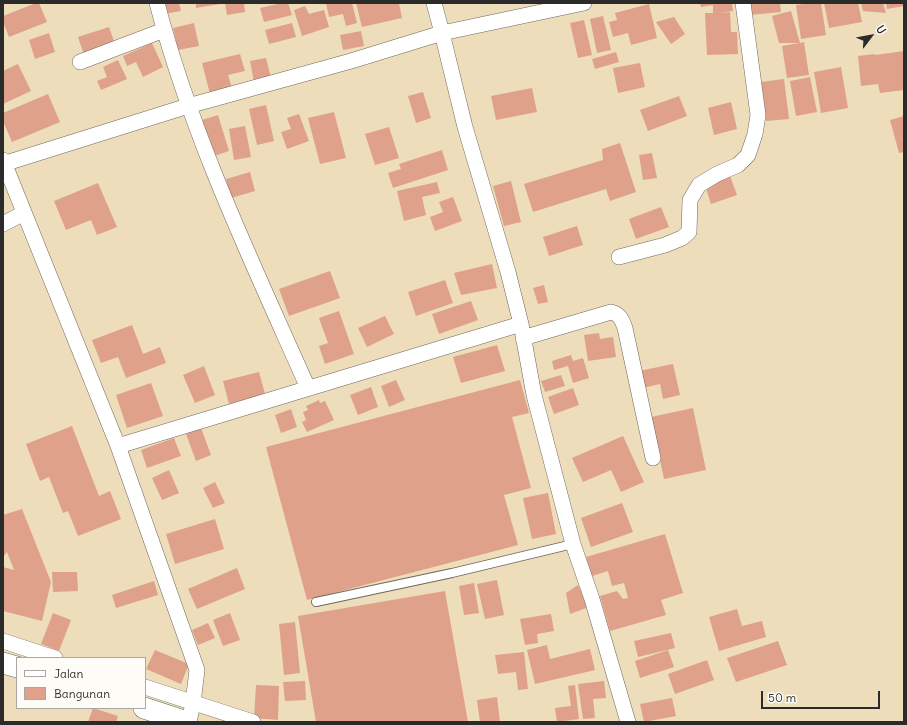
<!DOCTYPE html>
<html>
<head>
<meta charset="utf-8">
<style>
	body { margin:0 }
	#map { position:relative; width:907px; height:725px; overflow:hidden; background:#edddba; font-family:Delius,sans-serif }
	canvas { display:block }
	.frame { position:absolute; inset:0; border:4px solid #2b2b2b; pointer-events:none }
	.legend { position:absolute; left:16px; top:657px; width:130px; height:52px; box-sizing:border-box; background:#fdfcf7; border:1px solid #a9a8a5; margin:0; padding:5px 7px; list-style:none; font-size:12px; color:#2b2b2b }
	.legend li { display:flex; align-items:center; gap:8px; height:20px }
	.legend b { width:20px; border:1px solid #a9a8a5 }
	.north { position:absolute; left:851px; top:16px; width:40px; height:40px; -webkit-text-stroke:3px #fdfcf7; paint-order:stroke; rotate:58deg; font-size:11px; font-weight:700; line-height:16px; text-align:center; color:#2b2b2b }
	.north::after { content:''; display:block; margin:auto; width:14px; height:18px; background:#2b2b2b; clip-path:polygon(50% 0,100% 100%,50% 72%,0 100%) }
	.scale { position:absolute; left:761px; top:691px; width:119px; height:18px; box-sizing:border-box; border:2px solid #2b2b2b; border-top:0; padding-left:5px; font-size:12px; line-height:14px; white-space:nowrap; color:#2b2b2b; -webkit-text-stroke:3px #fdfcf7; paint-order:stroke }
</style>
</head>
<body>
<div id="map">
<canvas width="907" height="725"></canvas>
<div class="frame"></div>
<ul class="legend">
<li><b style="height:5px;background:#fff"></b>Jalan</li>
<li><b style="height:11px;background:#e0a18a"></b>Bangunan</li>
</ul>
<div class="north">U</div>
<div class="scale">50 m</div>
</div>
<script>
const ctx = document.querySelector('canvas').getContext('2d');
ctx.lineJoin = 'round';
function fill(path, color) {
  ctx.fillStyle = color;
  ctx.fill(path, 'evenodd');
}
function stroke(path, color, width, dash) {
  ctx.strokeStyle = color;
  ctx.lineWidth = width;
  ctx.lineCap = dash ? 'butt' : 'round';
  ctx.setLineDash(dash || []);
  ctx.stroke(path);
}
const building = new Path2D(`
	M36 3H39L47 22 9 37 3 22V16Z
	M162 3H179L181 11 164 14Z
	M196 3H220V4L196 8Z
	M225 3H244L245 12 227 15Z
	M282 3H288L292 15 264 22 260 8Z
	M326 3H352L357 23 346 26 343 14 329 17Z
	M356 3H399L402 18 362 27Z
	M700 3H732L733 11 717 13 730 12 731 32H737L738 54 707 55 705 13H713V5L701 7Z
	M748 3H780L781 12 749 15Z
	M812 3H821L826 35 801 39 796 5Z
	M824 3H858L862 22 829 28Z
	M861 3H883L886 13 863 11Z
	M886 3H904V6L887 9Z
	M649 4 657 38 631 45 628 33 613 37 609 22 617 20 615 13Z
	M305 6 309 14 324 10 329 27 302 36 294 10Z
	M791 11 800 43 804 42 809 75 787 78 782 46 800 43H779L772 16Z
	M603 16 611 50 597 53 590 19Z
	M674 17 685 34 671 44 656 22Z
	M584 20 592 55 578 58 570 23Z
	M194 23 199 46 178 50 173 28Z
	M292 23 296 37 269 44 265 30Z
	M109 27 115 44 84 55 78 37Z
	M361 31 364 46 343 50 340 35Z
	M49 33 55 52 35 59 29 40Z
	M152 43 163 67 143 77 136 62 127 66 123 56Z
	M904 51V90L880 93 878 84 861 86 858 56 875 54 876 64 875 55Z
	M616 52 619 62 595 69 592 59Z
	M240 54 245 71 228 75 232 88 210 94 202 63Z
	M266 58 271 78 254 82 250 61Z
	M118 60 127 79 101 90 97 81 107 77 103 67Z
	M640 63 645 87 618 93 613 68Z
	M18 64 31 91 3 104V71Z
	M841 67 848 108 821 113 814 72Z
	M810 77 817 112 796 116 790 81Z
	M784 79 789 119 766 121 761 82Z
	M532 88 537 112 496 120 491 96Z
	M423 92 431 118 416 123 408 96Z
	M48 94 60 122 12 142 3 121V113Z
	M679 96 687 116 648 131 640 110Z
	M731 102 737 129 714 135 708 108Z
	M266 105 274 141 257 145 249 109Z
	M334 112 346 158 320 164 308 118Z
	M299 114 309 141 287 149 281 132 291 129 287 118Z
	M218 115 229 151 214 156 202 120Z
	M904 116V152L899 153 890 120Z
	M245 126 251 157 234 160 229 129Z
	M389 127 399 158 375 165 365 134Z
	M620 143 636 192 610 201 606 189 533 212 524 184 603 160 602 149Z
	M442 150 448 170 393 188 388 173 401 169 399 164Z
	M652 153 657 178 643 180 639 155Z
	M250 172 255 191 231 198 226 179Z
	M730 176 737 195 711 204 705 185Z
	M511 181 521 222 504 226 493 186Z
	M437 182 440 193 422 197 426 215 404 221 397 191Z
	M98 183 117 227 97 235 91 220 66 230 54 201Z
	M453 197 462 221 435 231 430 217 443 212 439 202Z
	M661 207 669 227 636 239 629 219Z
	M577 226 583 245 549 256 543 237Z
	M492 264 497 288 461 295 454 273Z
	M330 271 340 298 289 316 279 289Z
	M445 280 453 303 416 316 408 292Z
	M544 285 548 302 538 304 533 288Z
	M471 301 478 320 439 334 432 314Z
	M339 311 354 354 325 364 319 346 328 343 319 318Z
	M385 316 394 334 367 347 358 328Z
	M132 325 143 354 160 347 166 363 126 378 118 357 101 363 92 340Z
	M599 333 600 339 613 337 616 357 588 361 584 335Z
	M497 345 505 371 461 383 453 357Z
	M571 355 573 361 583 358 589 378 573 383 568 366 554 370 552 361Z
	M673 364 680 395 663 399 660 384 643 388 639 371Z
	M204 366 215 395 195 403 183 375Z
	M259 372 265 394 229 404 223 381Z
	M561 375 565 386 545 392 541 381Z
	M396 380 405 400 389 407 381 386Z
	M520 380 529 413 512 417 531 488 504 495 518 545 307 600 266 447Z
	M151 383 163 416 127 428 116 395Z
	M371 387 378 407 358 415 350 395Z
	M573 388 579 405 554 414 548 397Z
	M319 400 320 403 325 401 334 420 307 432 302 422 306 420 303 412 308 410 306 406Z
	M693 408 706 470 664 479 651 417Z
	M291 409 297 427 281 433 275 415Z
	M72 426 99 496 110 491 121 519 78 536 68 511 63 513 49 477 40 481 26 444Z
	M201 428 211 455 196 461 186 434Z
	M623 436 644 482 621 492 611 470 583 482 572 458Z
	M174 438 181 456 147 468 141 450Z
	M169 470 179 493 162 500 152 478Z
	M215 482 225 503 213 508 203 488Z
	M548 493 556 534 532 539 523 498Z
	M622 503 633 532 591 547 581 518Z
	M22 509 51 582 42 621 3 611V567L14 570 7 552 3 557V515Z
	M215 519 224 549 175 564 166 534Z
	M665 534 683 593 661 600 666 615 610 631 600 596 617 591 623 599 628 598 624 583 612 586 608 571 592 576 586 557Z
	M237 568 245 589 197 609 188 589Z
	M52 572H77L78 591 53 592Z
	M497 580 504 615 485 619 477 584Z
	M154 581 158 595 116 608 112 595Z
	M474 583 479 613 464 615 459 586Z
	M578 585 589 607 570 614 566 593Z
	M445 591 468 722H316L298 616Z
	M737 609 742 626 762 621 766 637 719 651 709 617Z
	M53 613 71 620 59 651 41 644Z
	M230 613 240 640 223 646 213 620Z
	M551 614 554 631 537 634 538 643 525 645 520 619Z
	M295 622 300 673 284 675 279 624Z
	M208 623 215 638 198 645 192 630Z
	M671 633 675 648 638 657 634 641Z
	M778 641 787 665 736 682 727 658Z
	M547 645 550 659 590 649 595 670 535 684 527 650Z
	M155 650 189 664 181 684 146 669Z
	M668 650 674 667 640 678 635 661Z
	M524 652 528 689 518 690 516 672 498 674 495 655Z
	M707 660 714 680 675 694 668 674Z
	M305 681 306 700 285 701 283 682Z
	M604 681 606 698 593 699 595 718 583 719 578 684Z
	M256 685 279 686 278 720 254 718Z
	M575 685 579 719 557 722 555 708 571 706 568 686Z
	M497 697 500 722H480L477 700Z
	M672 698 676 716 644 722 640 704Z
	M93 708 118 716 116 722H88Z`);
const service = new Path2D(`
	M316 602 452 573 573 544`);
const minor = new Path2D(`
	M157 3C192 137 252 262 308 388
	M434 3 442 33 465 127 508 272 521 324 534 395 573 544 592 599 628 722
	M80 62 164 30
	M3 160 118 446 197 670 193 703 189 722
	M3 164 188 106 351 61 442 33 584 3
	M3 224 24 213
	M619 257 665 245 682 238 689 232 690 200 699 185 717 174 738 165 748 155 755 134 758 115 743 3
	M523 338 611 312C620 314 622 320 625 328L653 458
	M118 446 521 324
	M3 641 55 658
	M145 687 253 722`);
const secondary = new Path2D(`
	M3 663 17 667
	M144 708 187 722`);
fill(building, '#e0a18a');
stroke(service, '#6f695d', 10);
stroke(minor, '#6f695d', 16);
stroke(secondary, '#6f695d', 22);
stroke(service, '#fff', 8);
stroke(minor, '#fff', 15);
stroke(secondary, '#fff', 21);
</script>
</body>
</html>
